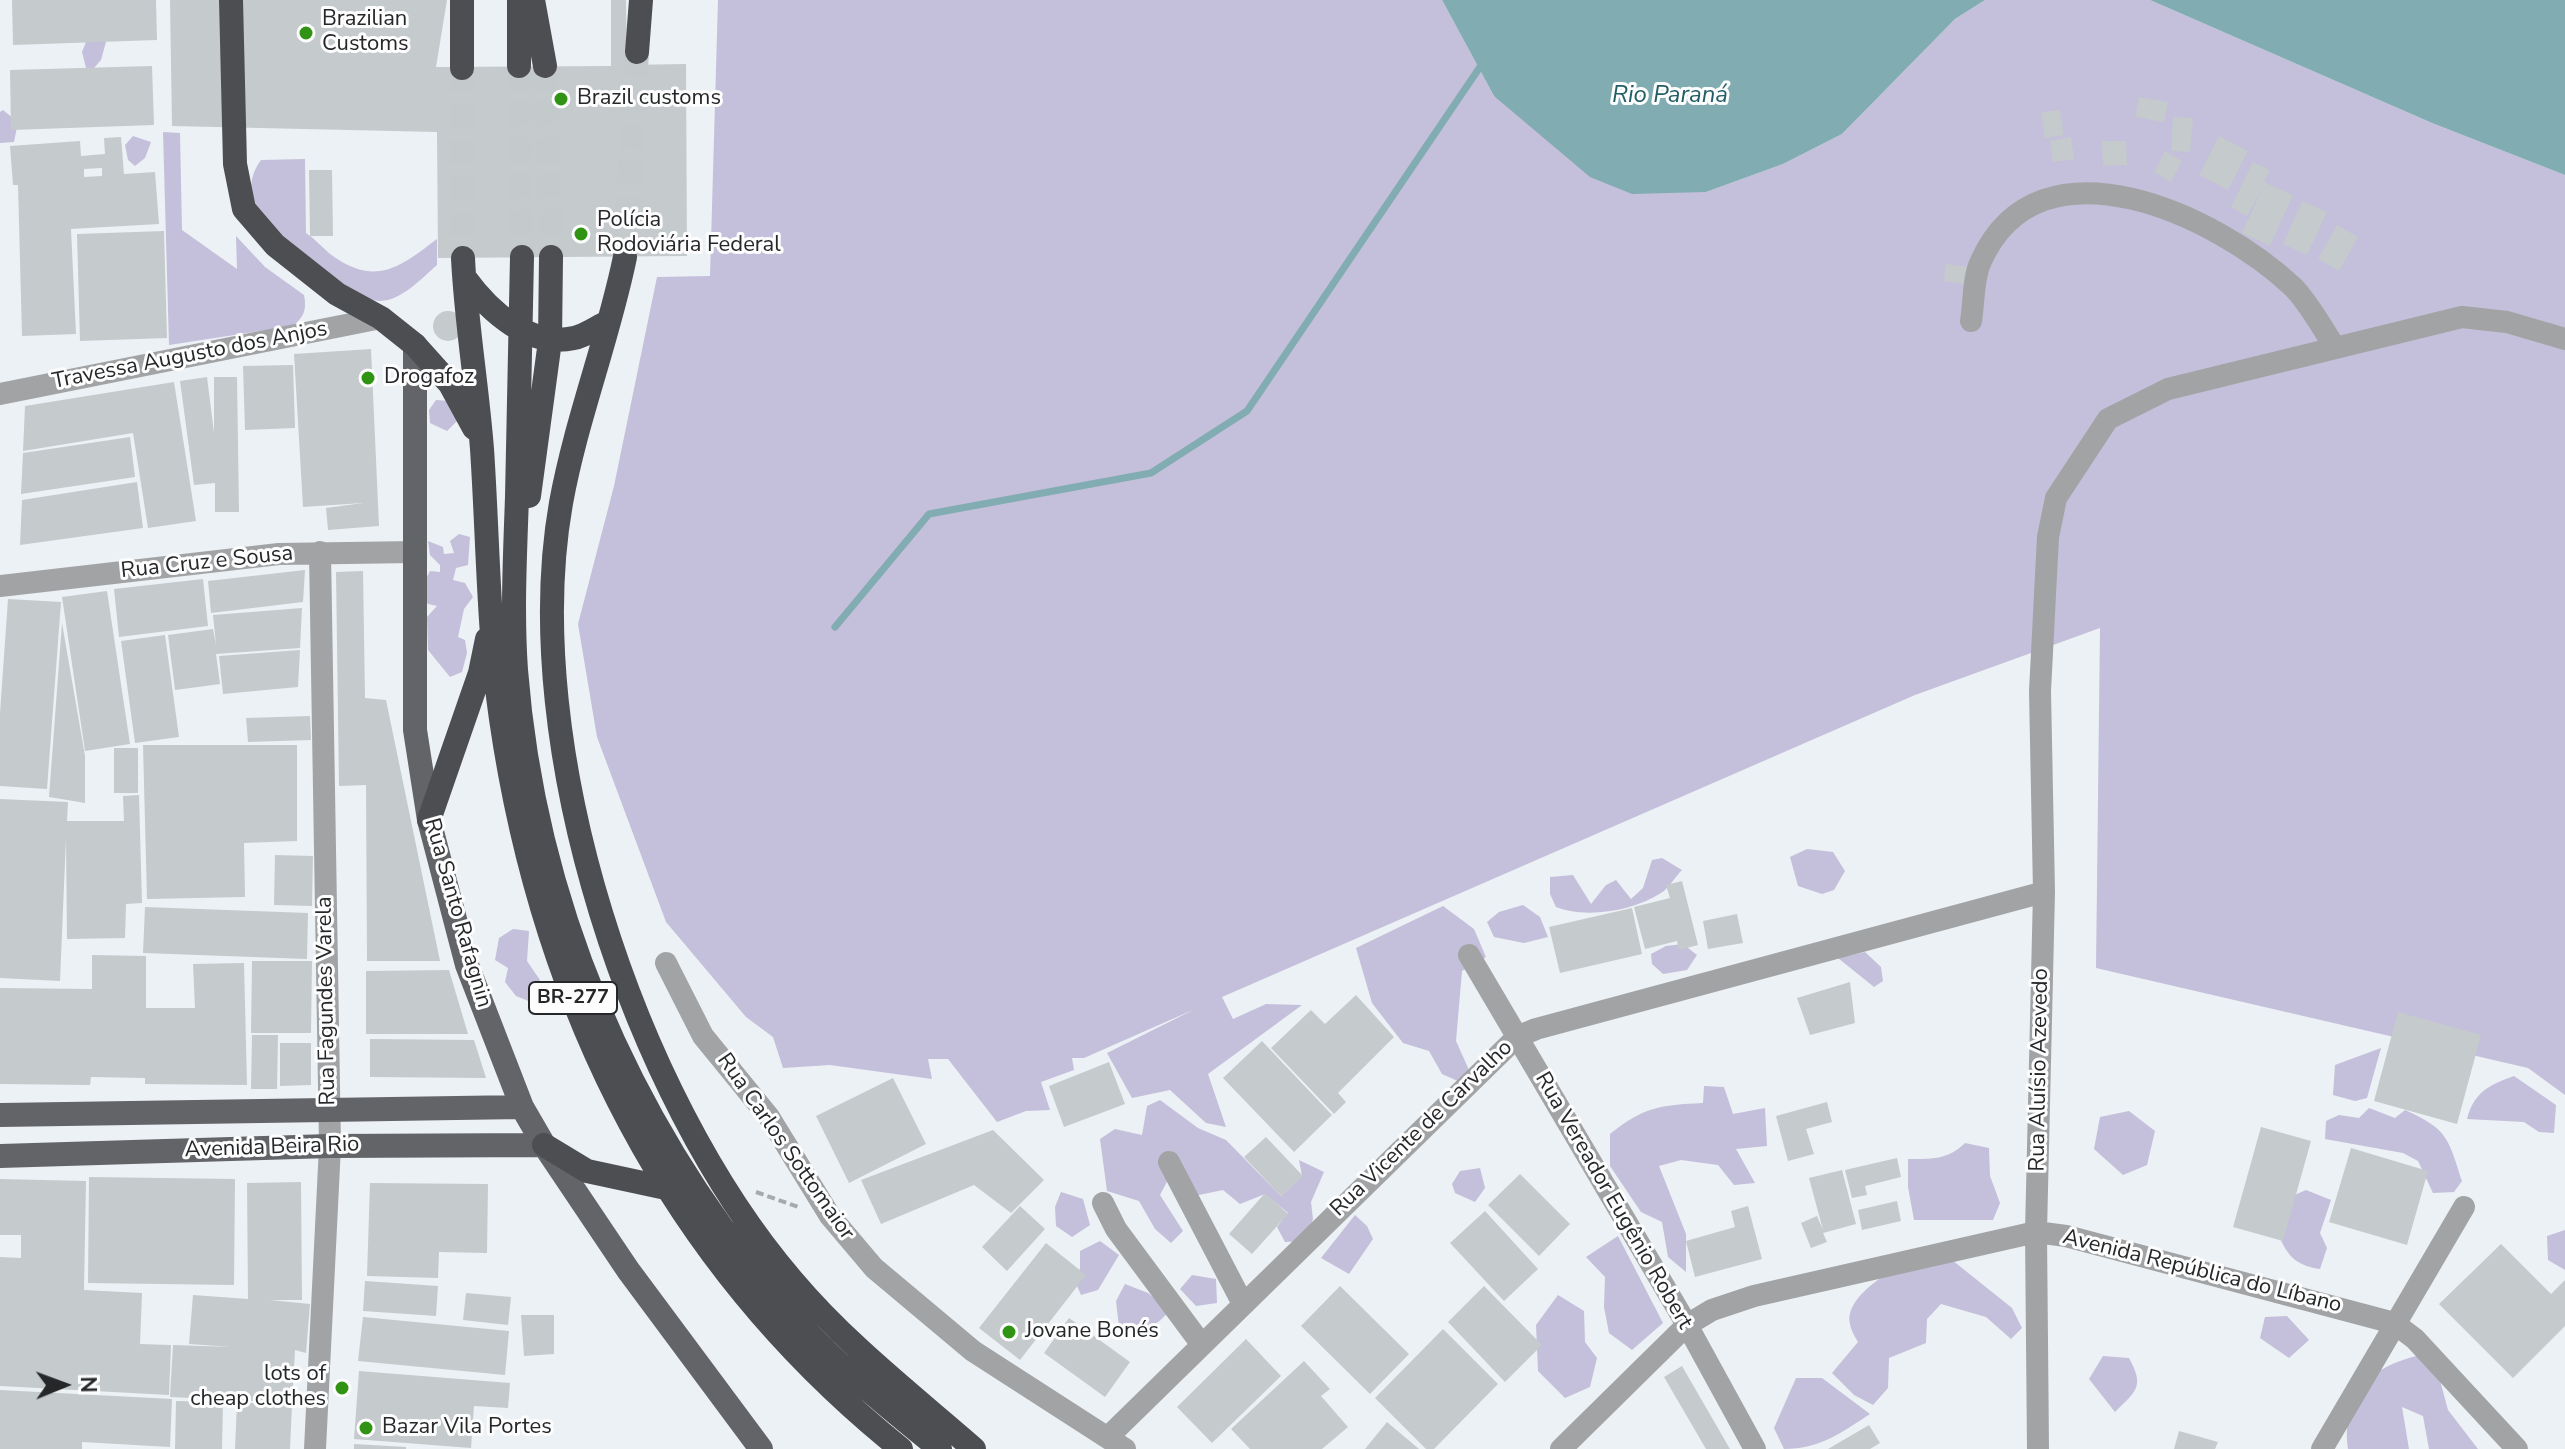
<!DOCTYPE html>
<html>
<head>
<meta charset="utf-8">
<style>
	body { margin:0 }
	#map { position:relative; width:2565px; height:1449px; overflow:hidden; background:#ecf1f5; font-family:"Nunito Sans",sans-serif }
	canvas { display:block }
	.north { position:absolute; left:24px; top:1345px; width:80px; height:80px; -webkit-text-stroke:6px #fdfdfe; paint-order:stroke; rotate:89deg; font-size:22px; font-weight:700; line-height:32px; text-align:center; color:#252728 }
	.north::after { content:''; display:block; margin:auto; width:28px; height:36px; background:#252728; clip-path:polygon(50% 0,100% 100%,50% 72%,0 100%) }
</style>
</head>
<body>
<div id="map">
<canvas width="2565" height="1449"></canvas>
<div class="north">N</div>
</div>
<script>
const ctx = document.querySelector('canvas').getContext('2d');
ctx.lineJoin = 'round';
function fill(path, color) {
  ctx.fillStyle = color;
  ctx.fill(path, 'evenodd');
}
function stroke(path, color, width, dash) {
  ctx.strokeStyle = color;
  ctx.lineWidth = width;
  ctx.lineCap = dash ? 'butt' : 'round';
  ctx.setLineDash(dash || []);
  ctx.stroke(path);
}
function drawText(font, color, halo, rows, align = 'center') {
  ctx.font = font + ' "Nunito Sans",sans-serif';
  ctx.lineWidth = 6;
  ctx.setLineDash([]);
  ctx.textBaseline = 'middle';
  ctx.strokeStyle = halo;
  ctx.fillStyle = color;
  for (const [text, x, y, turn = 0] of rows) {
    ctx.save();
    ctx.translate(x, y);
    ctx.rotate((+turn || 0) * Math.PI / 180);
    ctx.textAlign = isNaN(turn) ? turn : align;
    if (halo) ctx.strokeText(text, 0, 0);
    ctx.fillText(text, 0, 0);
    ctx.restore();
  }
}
const green = new Path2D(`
	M718 0H1442L1494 96 1706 192 1783 164 1842 134 1955 19 1985 0H2150L2432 123 2565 175V1095L2528 1068 2096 968 2100 628 1915 695 1222 997 1233 1019 1266 1004 1302 1005 1208 1074 1226 1127 1206 1123 1170 1090 1132 1098 1107 1053 1195 1009 1084 1058H1072L1074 1070 1041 1082 1050 1110 1026 1111 997 1122 948 1059H928L932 1079 830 1065 783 1068 773 1037 746 1017 666 922 597 737 578 624 614 486 657 277 710 276Z
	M97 37 106 42 101 60 94 68H86L82 52 86 42Z
	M3 110 18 122 14 142 0 143V112Z
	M163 132 180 133 182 230 237 269 236 236 265 267 304 295C307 309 304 317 293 326L169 345Z
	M133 136 151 142 145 158 135 166 128 160 125 145Z
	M305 159 306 233C315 239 322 247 330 254 375 287 399 268 437 239V265C422 278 402 300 381 301 352 302 260 228 253 200 249 185 252 172 261 160Z
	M436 400 449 401 458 420 447 431 430 423 429 410Z
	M459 534 470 537 468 565 456 568 453 580 465 583 473 597 464 609 458 637 465 640 467 653 462 672 450 677 428 650 427 617 437 606 428 604 420 590 430 571 440 572V565L430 555 428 541 443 547 444 554 454 553 450 541Z
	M1807 849 1833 852 1845 871 1834 890 1822 894 1798 886 1790 857Z
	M1662 858 1682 870C1675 877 1668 889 1661 893 1633 911 1586 919 1556 907L1550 894V877L1573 875 1591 904 1606 885 1616 880 1631 899 1643 888 1652 860Z
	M1523 905 1540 917 1548 937 1524 943 1494 937 1487 922 1499 912Z
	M1443 906 1474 929 1486 957 1462 971 1456 1041 1469 1070 1460 1082 1442 1074 1429 1051 1403 1043 1372 1003 1356 948Z
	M513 929 529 931 527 961 540 980 531 1002 516 996 505 982 508 968 495 960 499 938Z
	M1683 944 1697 955 1687 970 1663 974 1652 964 1651 954 1666 946Z
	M1865 952 1881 967 1883 981 1874 987 1838 958Z
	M2381 1048 2367 1098 2355 1101 2333 1095 2335 1065Z
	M2514 1076 2556 1105 2554 1133 2539 1132 2524 1122 2467 1119C2474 1092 2489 1085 2514 1076Z
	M1704 1086 1724 1087 1733 1114 1765 1108 1767 1146 1736 1149 1755 1183 1734 1185 1718 1165 1681 1160 1659 1166 1686 1234V1272L1668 1257 1662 1222 1641 1212 1610 1166V1134C1644 1107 1660 1105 1703 1103Z
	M1160 1100 1198 1128 1226 1140 1281 1196 1302 1176 1299 1160 1324 1172 1311 1202 1313 1219 1306 1241 1285 1242 1277 1227 1288 1213 1265 1194 1240 1204 1223 1190 1189 1197 1171 1174 1160 1195 1183 1231 1171 1243 1155 1229 1139 1201 1107 1191 1100 1139 1115 1129 1142 1135 1147 1106Z
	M2369 1108 2395 1118 2405 1110C2447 1129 2448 1137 2462 1181L2454 1192 2433 1193 2418 1161 2403 1153 2325 1139 2326 1121 2339 1115 2359 1118Z
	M2129 1111 2155 1131 2147 1165 2123 1175 2094 1149 2100 1117Z
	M1965 1143 1989 1148 1990 1176 2000 1203 1993 1220H1914L1908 1187V1159C1931 1159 1948 1160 1965 1143Z
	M1480 1168 1485 1188 1475 1202 1455 1193 1452 1184 1460 1171Z
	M2306 1190 2331 1200 2320 1233 2327 1248 2320 1269C2291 1265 2285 1251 2275 1226L2285 1199Z
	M1061 1192 1083 1199 1090 1225 1072 1237 1056 1226 1055 1207Z
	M1355 1215 1367 1226 1373 1239 1349 1274 1321 1258Z
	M2565 1230V1270L2548 1260 2547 1236Z
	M1618 1236 1663 1323 1632 1350 1609 1333 1604 1307 1605 1277 1586 1257Z
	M1100 1241 1119 1255 1098 1290 1081 1295 1073 1277 1080 1269V1251Z
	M1937 1248 2012 1308 2022 1328 2011 1339 1986 1317 1941 1304 1927 1319 1926 1343 1889 1358 1888 1388 1873 1405 1854 1395 1832 1373 1858 1342C1855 1337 1851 1330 1850 1324 1843 1291 1911 1259 1937 1248Z
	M1192 1275 1216 1279 1217 1303 1196 1306 1180 1289Z
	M1125 1284 1148 1293 1170 1310C1156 1328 1141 1333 1119 1327L1116 1301Z
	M1558 1295 1584 1311 1585 1342 1597 1358 1590 1387 1565 1398 1538 1371 1536 1325Z
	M2287 1316 2309 1340 2289 1358 2260 1338 2265 1317Z
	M2424 1354 2438 1373 2448 1410 2478 1449H2429L2423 1416 2402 1407 2409 1449H2348C2341 1391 2371 1366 2424 1354Z
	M2103 1356 2129 1358C2145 1387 2136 1391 2115 1412L2089 1379Z
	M1796 1378H1822L1870 1414C1841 1433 1819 1449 1784 1449L1774 1428Z`);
const water = new Path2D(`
	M1442 0H1985L1955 19 1842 134 1783 164 1706 192 1632 194 1590 177 1494 96Z
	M2150 0H2565V175L2432 123Z`);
const stream = new Path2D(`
	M835 627 929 514 1151 473 1247 411 1484 61`);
const building = new Path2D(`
	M12 0H156L157 40 13 45Z
	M170 0H447L436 67 611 66V0H626L627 65 686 64 687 256 438 258 437 132 172 126Z
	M152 66 154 125 11 130 10 70Z
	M2139 97 2168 102 2164 122 2135 117Z
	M2060 110 2064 135 2045 138 2041 112Z
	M2173 117 2193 118 2190 152 2171 151Z
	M2219 136 2248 151 2228 190 2199 175Z
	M121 137 124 174 155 172 159 224 71 229 76 334 22 336 18 185H13L10 146 80 141 81 156 105 154 104 138ZM102 168V176L84 177V169Z
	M2071 137 2074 159 2053 162 2050 141Z
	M2102 141H2126L2127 165 2103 166Z
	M2165 151 2182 161 2171 182 2154 172Z
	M2253 162 2270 170 2264 182 2293 195 2270 246 2242 233 2262 189 2247 216 2231 207Z
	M309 170H332L333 236H310Z
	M2302 201 2327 212 2307 255 2283 244Z
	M2337 225 2358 237 2339 271 2318 259Z
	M164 231 167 338 80 341 77 234Z
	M1946 264 1967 267 1966 284 1944 281Z
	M433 326a15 15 0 1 1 30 0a15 15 0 1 1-30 0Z
	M371 349 379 526 328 530 326 508 363 503 303 507 294 354Z
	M293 365 295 428 245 430 243 366Z
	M207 377 214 433V377H237L239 512H215V483L194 485 180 381Z
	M174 382 196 521 148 528 133 433 23 451 25 406Z
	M130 437 135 477 21 494 23 453Z
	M137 482 143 528 20 545 22 500Z
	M305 570 303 602 211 613 208 581Z
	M363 571 365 698 386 700 440 961H367L366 785 339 786 336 572Z
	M203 579 208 626 119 637 114 589Z
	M107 591 130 744 85 751 62 597Z
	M8 599 61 602 47 789 0 786V713Z
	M302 608 300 648 216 654 220 684 175 690 168 635 213 629 216 645 213 615Z
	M62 623 85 756V803L49 797Z
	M165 635 179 737 135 743 121 641Z
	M300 650 298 687 223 694 219 656Z
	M310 716 311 740 248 742 246 718Z
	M143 745H297V841L244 843 245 897 147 899Z
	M114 748H138V793H114Z
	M139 795 142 903 126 904 125 938 67 939 66 838 60 981 0 978V799L68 802 67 821H124L123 796Z
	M275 855 313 856 312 906 274 905Z
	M1682 881 1698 945 1679 950 1677 941 1645 949 1634 907 1670 898 1666 885Z
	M145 907 308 913 307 959 143 953Z
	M1632 908 1642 954 1560 973 1549 927Z
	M1737 914 1743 943 1708 949 1703 921Z
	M92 955 146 956V1008H195L193 964 244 963 247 1085 145 1084V1078L91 1077 90 1085 0 1084V988L92 989Z
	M252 961H312L311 1033H251Z
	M449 970 468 1034H366V971Z
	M1850 982 1855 1023 1810 1035 1797 998Z
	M1356 995 1394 1037 1338 1093 1346 1102 1334 1114 1271 1048 1311 1010 1325 1024Z
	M2398 1012 2481 1035 2457 1124 2374 1101Z
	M252 1035H278L277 1089H251Z
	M370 1039 474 1040 486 1078 370 1077Z
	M1262 1041 1332 1115 1294 1152 1223 1078Z
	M280 1043H311V1085L280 1086Z
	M1109 1062 1125 1104 1064 1127 1049 1086Z
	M893 1078 926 1144 849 1183 816 1116Z
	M1827 1102 1832 1122 1806 1129 1814 1154 1788 1161 1776 1116Z
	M2261 1127 2311 1141 2283 1241 2233 1227Z
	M993 1130 1044 1180 1011 1213 974 1185 881 1224 861 1180Z
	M1266 1137 1303 1176 1281 1196 1244 1157Z
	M2351 1148 2428 1171 2407 1245 2329 1222Z
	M1897 1158 1901 1177 1865 1186 1867 1195 1852 1198 1845 1170Z
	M1842 1170 1856 1224 1823 1233 1827 1242 1811 1248 1801 1223 1817 1216 1823 1230 1809 1178Z
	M1520 1174 1570 1224 1539 1256 1488 1205Z
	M89 1177 235 1179 234 1285 88 1283Z
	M0 1179 86 1181 84 1290 142 1293 140 1344 171 1345 169 1395 0 1386V1257L21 1258V1235H0Z
	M301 1182 302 1300H270L310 1304 306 1353 295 1350 292 1403 170 1397 173 1345 232 1347 189 1344 193 1295 248 1299 247 1183Z
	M370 1183 488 1184 487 1253 439 1252 438 1278 367 1276Z
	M1265 1193 1288 1214 1252 1254 1229 1234Z
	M1897 1201 1901 1221 1862 1230 1858 1210Z
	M1020 1206 1045 1229 1007 1271 982 1247Z
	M1748 1206 1762 1259 1695 1277 1686 1241 1735 1227 1731 1211Z
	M1485 1211 1538 1269 1504 1301 1450 1243Z
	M1046 1243 1086 1275 1020 1360 979 1328Z
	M2501 1244 2551 1294 2565 1280V1326L2513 1378 2439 1304Z
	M365 1281 438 1286 436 1316 363 1311Z
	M1340 1286 1409 1354 1370 1394 1301 1326Z
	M1484 1286 1542 1345 1505 1382 1448 1322Z
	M466 1293 511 1297 508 1325 463 1320Z
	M521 1315H554V1354L524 1356Z
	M363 1317 509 1331 505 1375 358 1361Z
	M1069 1318 1130 1362 1105 1397 1044 1353Z
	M1443 1329 1498 1384 1434 1449H1426L1375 1398Z
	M1246 1339 1281 1376 1212 1443 1177 1407Z
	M1304 1361 1330 1389 1321 1396 1348 1427 1322 1449H1250L1231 1429Z
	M1682 1366 1730 1449H1706L1664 1377Z
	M359 1371 510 1383 508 1408 474 1406 471 1448 354 1439Z
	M0 1390 172 1399 170 1447 82 1442V1449H0Z
	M176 1401 223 1402 222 1449H175Z
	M237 1402 292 1405 290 1449H235Z
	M1387 1422 1419 1449H1365Z
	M1869 1425 1880 1443 1870 1449H1828Z
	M2179 1431 2218 1442 2215 1449H2174Z
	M354 1444 406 1447V1449H354Z`);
const highwayTunnel = new Path2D(`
	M519 66 522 257
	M545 66 551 257
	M462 68 463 258
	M625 257 637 52`);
const path = new Path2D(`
	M756 1192 801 1208`);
const minor = new Path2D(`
	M1971 321C1974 303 1973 277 1981 261 2040 130 2219 217 2293 287 2309 303 2322 328 2335 347
	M0 394 381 318
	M0 586 279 554 415 552
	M1469 955 1687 1325 1755 1449
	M666 963 703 1036 769 1117 830 1216 874 1268 973 1351 1125 1449
	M1169 1162 1243 1304
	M1103 1203 1116 1229 1202 1345
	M1108 1437 1517 1037 1536 1029 2044 892
	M315 1449 330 1146 320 552
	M1561 1449 1687 1325 1712 1310 1754 1296 2036 1232 2066 1236 2394 1323 2415 1339 2517 1449
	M2038 1449 2036 1232 2044 892 2040 691 2048 537 2056 498 2108 419 2168 389 2462 317 2507 322 2565 339
	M2322 1449 2464 1207`);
const major = new Path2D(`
	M415 345V730L429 820 467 965 522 1107 544 1145 628 1270 761 1449
	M0 1115 522 1107
	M0 1156 330 1146 544 1145`);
const highway = new Path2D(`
	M231 0 235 164 244 209 275 245 337 294 381 318 415 345 450 384 474 428
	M462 0V68
	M519 0V66
	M533 0 545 66
	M637 52 641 0
	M522 257C521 337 519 417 517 497 515 555 512 613 516 670 534 901 627 1118 774 1295 821 1353 882 1402 940 1449
	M625 257C608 340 576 420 561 503 518 745 634 1096 792 1280 845 1343 912 1395 974 1449
	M463 258C466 322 477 385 482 449 488 538 488 630 501 719 543 1009 670 1264 901 1449
	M465 278C489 311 529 348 574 338 585 336 597 327 608 322
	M529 496 550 341 551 257
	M429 820 480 673 487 639
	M544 1145 587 1171 666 1188`);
const markers = [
	[306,33,8,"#319314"],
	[561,99,8,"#319314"],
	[581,234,8,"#319314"],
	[368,378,8,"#319314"],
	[1009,1332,8,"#319314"],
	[342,1388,8,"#319314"],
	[366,1428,8,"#319314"]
];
const shields = [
	[573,998,88]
];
const shieldNames = [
	["BR-277",573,998]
];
const poiNames = [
	["Brazilian",322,20],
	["Customs",322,45],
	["Brazil customs",577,99],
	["Polícia",597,221],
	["Rodoviária Federal",597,246],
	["Drogafoz",384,378],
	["Jovane Bonés",1025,1332],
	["lots of",326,1375,"right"],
	["cheap clothes",326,1400,"right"],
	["Bazar Vila Portes",382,1428]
];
const streetNames = [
	["Travessa Augusto dos Anjos",190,356,-11],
	["Rua Cruz e Sousa",207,563,-6],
	["Rua Santo Rafagnin",457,913,74],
	["Rua Fagundes Varela",327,1001,-91],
	["Rua Aluísio Azevedo",2040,1070,-89],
	["Rua Vicente de Carvalho",1422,1129,-44],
	["Rua Carlos Sottomaior",785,1147,55],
	["Avenida Beira Rio",272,1148,-2],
	["Rua Vereador Eugênio Robert",1613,1201,60],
	["Avenida República do Líbano",2202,1272,14]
];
const waterNames = [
	["Rio Paraná",1670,96]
];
fill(green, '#c4bfda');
fill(water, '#80acb2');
stroke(stream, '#80acb2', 7);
fill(building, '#c5cacd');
stroke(highwayTunnel, '#c4c9cc', 24, [24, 12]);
stroke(path, '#a6aaad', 4, [8, 4]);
stroke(minor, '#a2a3a5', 22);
stroke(major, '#636468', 24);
stroke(highway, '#4d4e52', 24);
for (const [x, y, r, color] of markers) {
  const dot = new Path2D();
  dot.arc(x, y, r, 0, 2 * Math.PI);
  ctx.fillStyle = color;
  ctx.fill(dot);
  stroke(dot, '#fdfdfe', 3);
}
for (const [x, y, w] of shields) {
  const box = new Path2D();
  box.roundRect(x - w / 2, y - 16, w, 32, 6);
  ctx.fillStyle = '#fdfdfe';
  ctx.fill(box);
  stroke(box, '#252728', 2);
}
drawText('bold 20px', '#252728', null, shieldNames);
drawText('22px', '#252728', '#fdfdfe', poiNames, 'left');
drawText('22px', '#252728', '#fdfdfe', streetNames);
drawText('italic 24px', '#225e66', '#fdfdfe', waterNames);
</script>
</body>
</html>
